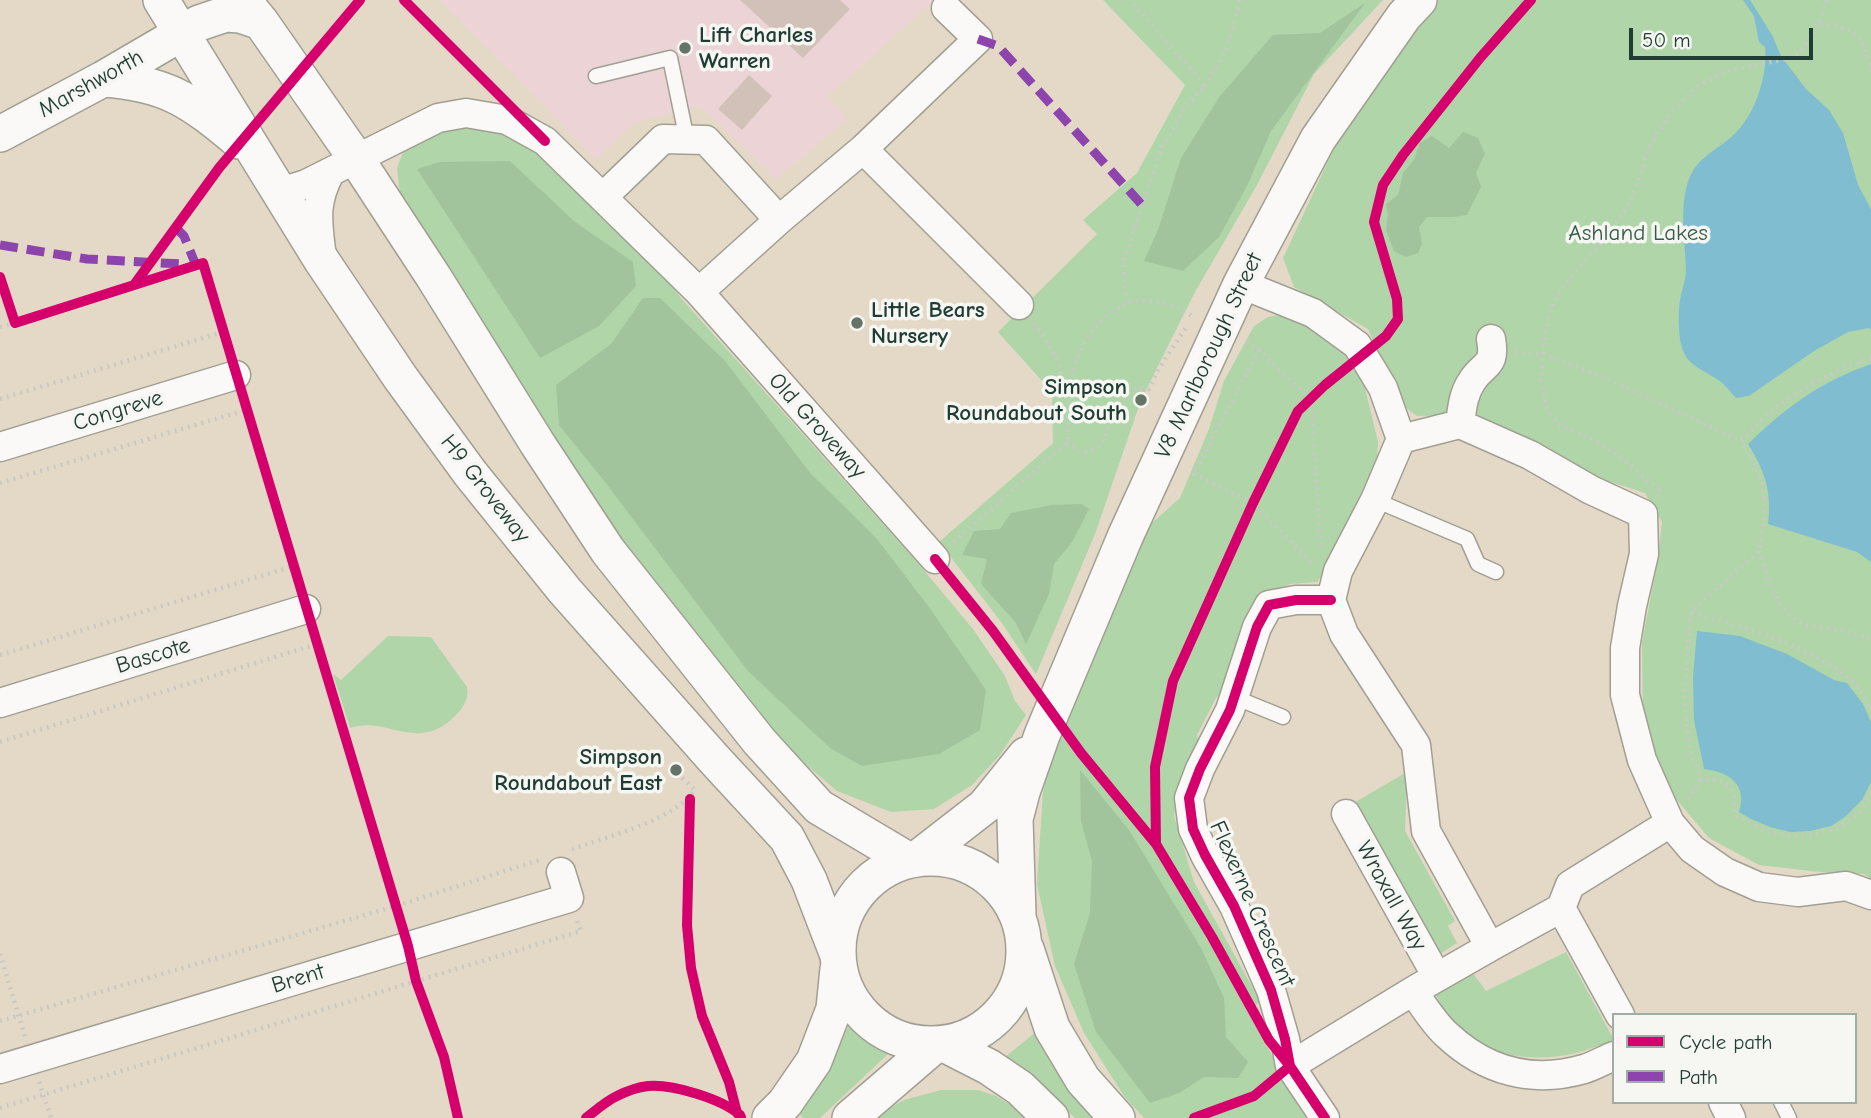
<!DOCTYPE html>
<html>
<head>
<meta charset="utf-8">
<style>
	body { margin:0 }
	#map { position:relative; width:1871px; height:1118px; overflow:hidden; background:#e4d9c7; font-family:"Comic Neue",sans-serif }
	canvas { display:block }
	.legend { position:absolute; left:1612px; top:1013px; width:245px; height:91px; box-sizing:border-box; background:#f6f6f2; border:2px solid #a0aca6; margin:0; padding:9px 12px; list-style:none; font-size:21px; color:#1f3d34 }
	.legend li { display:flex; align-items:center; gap:14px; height:35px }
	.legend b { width:35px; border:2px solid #a0aca6 }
	.scale { position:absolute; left:1629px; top:28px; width:184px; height:32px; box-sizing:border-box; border:4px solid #1f3d34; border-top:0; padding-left:9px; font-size:21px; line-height:24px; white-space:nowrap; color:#1f3d34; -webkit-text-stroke:5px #f6f6f2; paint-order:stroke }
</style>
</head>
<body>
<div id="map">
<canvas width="1871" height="1118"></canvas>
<ul class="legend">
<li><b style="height:9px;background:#d6006c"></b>Cycle path</li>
<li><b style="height:9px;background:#8e44ad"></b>Path</li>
</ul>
<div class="scale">50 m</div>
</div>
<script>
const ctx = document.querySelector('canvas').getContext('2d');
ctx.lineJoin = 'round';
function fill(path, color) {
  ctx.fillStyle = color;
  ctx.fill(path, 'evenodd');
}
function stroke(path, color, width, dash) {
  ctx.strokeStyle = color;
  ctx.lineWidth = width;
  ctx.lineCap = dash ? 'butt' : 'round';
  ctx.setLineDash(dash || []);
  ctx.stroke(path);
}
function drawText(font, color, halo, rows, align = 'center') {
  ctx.font = font + ' "Comic Neue",sans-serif';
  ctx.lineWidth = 7;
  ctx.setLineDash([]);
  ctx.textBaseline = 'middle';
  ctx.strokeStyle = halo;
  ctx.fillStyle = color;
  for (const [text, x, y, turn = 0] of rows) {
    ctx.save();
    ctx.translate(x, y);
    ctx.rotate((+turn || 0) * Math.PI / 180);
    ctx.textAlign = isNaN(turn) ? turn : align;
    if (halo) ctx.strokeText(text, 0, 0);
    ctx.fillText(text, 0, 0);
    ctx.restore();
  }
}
const built = new Path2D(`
	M441 0H934L828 96 847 119 776 179 700 106 633 123 596 160Z`);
const green = new Path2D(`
	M1103 0H1383L1314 74 1257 185 1195 292 1141 400 1095 534 1036 674 1002 623 939 542 1053 443 1052 392 998 332 1097 234 1083 220 1137 173 1185 85Z
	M1439 0H1871V879L1864 874 1820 872 1759 865 1709 838 1671 793 1643 719 1642 642 1657 565 1662 522 1645 493 1595 477 1549 448 1476 414 1417 416 1401 404 1368 329 1294 287 1283 258 1344 127 1420 21Z
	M452 124 507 135 543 156 667 279 680 297 917 562 973 629 1005 676 1015 701 1026 715 1000 755 972 785 934 809 891 812 837 791 789 750 632 555 531 401 400 195 397 168 404 150Z
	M1285 314 1342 344 1363 380 1378 442 1377 457 1330 563 1317 582 1290 584 1267 594 1229 688 1216 698 1197 735 1201 752 1179 788 1174 816 1194 882 1260 1001 1249 1013 1306 1118H1144L1124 1096 1084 1033 1055 966 1037 884 1043 792 1052 746 1143 531 1180 498 1209 429 1224 381 1254 326 1268 317Z
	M388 636 431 637 467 687C469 699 463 708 455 716 417 754 387 715 350 728L333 674 341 680Z
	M1407 772 1405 831 1455 921 1448 926 1457 943 1432 959 1347 807Z
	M1566 952 1614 1040C1603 1044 1593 1048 1583 1051 1542 1064 1488 1058 1455 1028 1447 1020 1442 1005 1436 995L1472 972 1486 991Z
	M850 1023 868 1039 888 1054 820 1118H803L796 1110 831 1063Z
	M1037 1031 1094 1118H1075L1037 1082 1005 1057Z
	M941 1090H978L996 1096 1032 1118H872L904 1100Z`);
const forest = new Path2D(`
	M1365 3 1271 131 1248 184 1219 237 1183 271 1144 261 1158 230 1181 158 1220 96 1273 35 1320 33Z
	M1463 132 1478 138 1485 154 1476 172 1481 187 1467 215 1453 217H1427L1419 227 1422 243 1418 253 1406 257 1394 251 1386 230 1388 215 1386 204 1398 195 1403 173 1414 160 1420 143 1432 136 1449 148Z
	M510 161 575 222 633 262 636 286 599 326 540 358 417 169 440 162Z
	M643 298H660L726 362 810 473 877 539 931 610 986 690 980 730 939 754 862 766 830 748 748 671 605 482 559 425 556 385 611 344Z
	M1081 504 1089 509 1072 542 1054 564 1049 594 1026 644 1016 623 981 584 987 559 962 555 974 531 1000 529 1011 513 1052 505Z
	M1080 770 1129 830 1201 948 1224 998 1226 1037 1248 1062 1238 1078 1204 1077 1179 1093 1150 1103 1096 1032 1074 964 1090 913 1092 861 1081 821Z`);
const water = new Path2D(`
	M1743 0H1750L1772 35 1781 56 1806 89 1829 110 1843 133 1858 185 1871 209V330L1869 328 1848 332 1814 351 1749 396 1736 398C1731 393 1727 387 1721 382 1710 373 1690 367 1684 353 1678 341 1678 313 1680 300 1682 290 1686 279 1686 269 1685 238 1676 191 1697 165 1706 154 1720 147 1730 138 1754 119 1768 77 1765 47L1759 42 1754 16Z
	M1871 364V562L1857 552 1768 524C1772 492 1765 471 1748 444 1786 407 1820 382 1871 364Z
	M1697 631 1740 636 1787 654 1834 680 1847 683 1863 704 1871 722V782L1862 800 1845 817 1831 826 1810 831 1790 832 1770 827 1751 819 1739 812C1748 784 1729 772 1704 769L1694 720 1693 677Z`);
const building = new Path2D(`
	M740 0H840L850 9 803 58Z
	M749 75 772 96 742 130 718 109Z`);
const path = new Path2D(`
	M1827 0 1818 24C1858 27 1863 34 1871 72
	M1205 86 1228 46 1240 0
	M1129 302C1149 299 1177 303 1193 317L1192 318
	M1034 323C1052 344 1062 370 1068 396
	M0 327 15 323
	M1247 341 1259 350 1311 399 1321 548
	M1259 350 1194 474 1253 503 1314 565
	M1515 352 1543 354 1601 376 1741 441
	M1871 357C1838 370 1806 385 1777 407 1764 416 1753 430 1741 441 1769 486 1767 500 1759 551L1691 611C1687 656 1680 704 1690 749 1693 759 1698 769 1701 780 1728 775 1736 790 1734 814 1765 833 1797 843 1832 829 1842 825 1853 820 1860 812 1864 806 1867 799 1871 793
	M0 399 223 332
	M1067 443 1082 453C1107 451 1105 431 1115 412 1120 401 1128 393 1138 387L1149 389 1158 370 1187 326
	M0 483 246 410
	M1658 497 1659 490 1621 457 1603 445 1557 423 1547 407 1541 380 1545 331 1553 302 1569 280 1602 242 1625 210 1637 186 1645 158 1656 134 1672 113 1696 87 1724 72 1784 59 1799 53 1818 24
	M954 542 1067 443C1071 398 1065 354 1102 320 1109 313 1120 308 1129 302L1125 290 1124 261 1162 147 1185 107 1205 86 1130 0
	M1759 551C1765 573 1775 604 1794 618 1803 626 1818 627 1830 629 1844 631 1859 633 1871 641
	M1692 612C1741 627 1830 650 1861 692 1865 697 1868 705 1871 711
	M0 655 294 566
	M0 742 317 644
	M1688 799 1701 780
	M572 849C605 838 676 819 695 790L682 778
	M0 954 25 1037
	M0 1021 396 906 539 860
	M39 1082 51 1118
	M0 1108 581 931 577 920`);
const service = new Path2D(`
	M596 76 670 58 687 140
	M1375 500 1467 539 1478 564 1496 572
	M1234 697 1283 717
	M1781 1102 1789 1118`);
const minor = new Path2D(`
	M863 149 1019 305
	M277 187 290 189 306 184 438 118 466 113 507 120 545 141 699 292 935 559
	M603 197 663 139 706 140 779 220
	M322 258C318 223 313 205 330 173
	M1241 284 1313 313 1357 345 1383 388 1401 439 1375 500 1338 571 1331 600 1344 634 1416 745 1426 831 1490 947 1561 908 1620 1015
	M699 292 779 220 863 149 978 39 946 8
	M1460 424C1462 409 1463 394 1472 381 1484 362 1496 368 1491 339
	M1401 439 1460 424 1530 455 1591 490 1643 514 1644 554 1632 606 1625 648V695L1642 760 1670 823 1692 849 1725 872 1759 887 1798 892 1846 886 1871 895
	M0 447 236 375
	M0 703 306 609
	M1346 814 1437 977
	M1561 908 1570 885 1670 823
	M1413 991C1423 1005 1433 1022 1446 1034 1485 1071 1532 1084 1584 1069 1594 1066 1604 1060 1614 1056
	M1290 1066 1413 991 1490 947
	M0 1069 569 898 561 872
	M1723 1102 1731 1118
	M1325 1118 1290 1066 1285 1039 1271 990 1234 906 1205 855 1193 829 1189 798 1200 769 1230 710 1257 627 1269 605 1296 600H1331`);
const tertiary = new Path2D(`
	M161 0 322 261 400 377 470 473 565 591 714 759 787 838 809 880 837 953
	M243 0 261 22 357 160 433 276 537 443 608 551 759 741 819 807 908 860
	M103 79C167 83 191 101 239 141
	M0 134 103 79 199 23 226 14 240 15 261 22
	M838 951a93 93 0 1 1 186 0a93 93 0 1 1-186 0Z
	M918 858 985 806 1026 755
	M1018 915 1015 819 1022 792 1042 735 1125 537 1241 284 1318 139 1404 16 1419 0
	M1026 949 1052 1028 1083 1080 1117 1118
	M944 1044 989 1067 1020 1088 1051 1118
	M770 1118 785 1103 814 1061 834 1009 838 969
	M850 1118 936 1044`);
const quiet = new Path2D(`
	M978 39 998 46 1143 206
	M176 228 184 236 195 263
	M0 245 87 259 182 264`);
const cycleway = new Path2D(`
	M404 0 545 141
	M0 277 15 323 203 263 408 946 416 981 444 1057 458 1118
	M134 285 219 168 360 0
	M935 559 993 631 1081 753 1156 844 1212 937 1269 1040 1290 1066 1254 1096 1194 1118
	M690 799 687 925 691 968 702 1016 729 1082 737 1113 741 1117
	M1156 844 1155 767 1173 681 1253 503 1298 411 1325 385 1386 336 1398 319 1397 299 1374 222 1383 185 1403 155 1480 58 1531 0
	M586 1118C595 1111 606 1101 617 1096 625 1092 639 1087 648 1086 673 1084 722 1099 740 1115
	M1325 1118 1290 1066 1285 1039 1271 990 1234 906 1205 855 1193 829 1189 798 1200 769 1230 710 1257 627 1269 605 1296 600H1331`);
const markers = [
	[685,48,7,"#647467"],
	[857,323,7,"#647467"],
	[1141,400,7,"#647467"],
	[676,770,7,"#647467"]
];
const poiNames = [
	["Lift Charles",699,35],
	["Warren",699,61],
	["Little Bears",871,310],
	["Nursery",871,336],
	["Simpson",1127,387,"right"],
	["Roundabout South",1127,413,"right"],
	["Simpson",662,757,"right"],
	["Roundabout East",662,783,"right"]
];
const streetNames = [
	["Marshworth",91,84,-29],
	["V8 Marlborough Street",1209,356,-65],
	["Congreve",118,411,-17],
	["Old Groveway",817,426,48],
	["H9 Groveway",485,489,52],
	["Bascote",153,656,-17],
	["Wraxall Way",1391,896,61],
	["Flexerne Crescent",1252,904,66],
	["Brent",298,979,-17]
];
const parkNames = [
	["Ashland Lakes",1638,233]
];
fill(built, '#ecd4d6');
fill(green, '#afd5a9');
fill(forest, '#a1c49d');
fill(water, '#81bdd0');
fill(building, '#d1c1b8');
stroke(service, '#a19f93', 17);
stroke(minor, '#a19f93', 31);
stroke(tertiary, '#a19f93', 38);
stroke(path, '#c9c9c4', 4.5, [2, 5]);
stroke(service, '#fbf9f7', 14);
stroke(minor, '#fbf9f7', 28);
stroke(tertiary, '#fbf9f7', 35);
stroke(quiet, '#8e44ad', 9, [18, 9]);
stroke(cycleway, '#d6006c', 10);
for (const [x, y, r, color] of markers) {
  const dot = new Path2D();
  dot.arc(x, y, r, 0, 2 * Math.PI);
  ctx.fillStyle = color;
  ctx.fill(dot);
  stroke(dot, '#f6f6f2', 2.5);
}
drawText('bold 23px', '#1f3d34', '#f6f6f2', poiNames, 'left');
drawText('23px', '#1f3d34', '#f6f6f2', streetNames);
drawText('23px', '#335b46', '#f6f6f2', parkNames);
</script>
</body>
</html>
